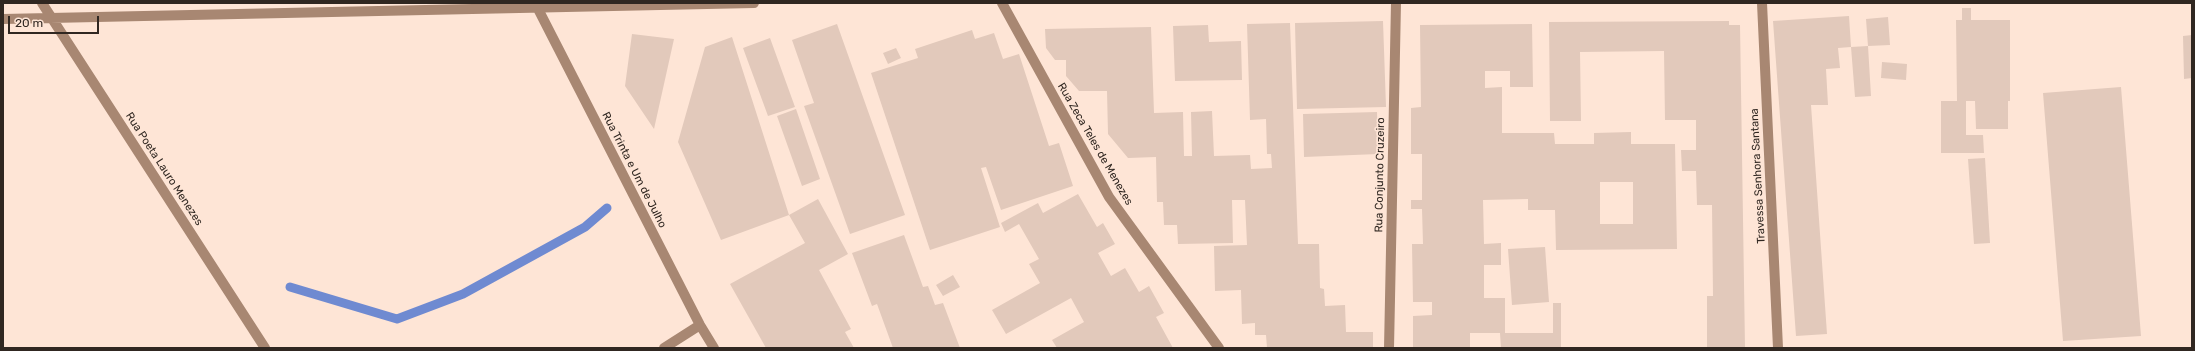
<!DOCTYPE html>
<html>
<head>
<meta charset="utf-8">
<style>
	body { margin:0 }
	#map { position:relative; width:2195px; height:351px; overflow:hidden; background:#fee5d6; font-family:Rubik,sans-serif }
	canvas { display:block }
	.frame { position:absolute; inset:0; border:4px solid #302721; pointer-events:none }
	.scale { position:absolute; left:8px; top:16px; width:91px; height:18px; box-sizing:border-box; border:2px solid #302721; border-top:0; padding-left:5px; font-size:12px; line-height:14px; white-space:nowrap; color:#302721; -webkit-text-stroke:3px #fee5d6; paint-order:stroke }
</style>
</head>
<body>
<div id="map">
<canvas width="2195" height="351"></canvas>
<div class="frame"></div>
<div class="scale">20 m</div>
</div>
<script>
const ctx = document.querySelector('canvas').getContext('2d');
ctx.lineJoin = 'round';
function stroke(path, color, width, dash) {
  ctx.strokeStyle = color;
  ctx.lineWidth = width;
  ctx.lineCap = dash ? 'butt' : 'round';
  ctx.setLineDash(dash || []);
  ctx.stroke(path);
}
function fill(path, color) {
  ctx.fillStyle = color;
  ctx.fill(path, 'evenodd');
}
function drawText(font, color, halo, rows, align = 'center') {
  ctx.font = font + ' Rubik,sans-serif';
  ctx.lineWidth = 3.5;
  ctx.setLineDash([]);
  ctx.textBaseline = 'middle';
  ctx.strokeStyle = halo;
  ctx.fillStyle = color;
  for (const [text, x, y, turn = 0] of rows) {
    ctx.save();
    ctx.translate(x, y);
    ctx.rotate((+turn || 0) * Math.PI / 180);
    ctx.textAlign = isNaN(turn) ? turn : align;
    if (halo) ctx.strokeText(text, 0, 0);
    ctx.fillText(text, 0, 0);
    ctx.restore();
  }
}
const stream = new Path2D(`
	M290 287 397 319 463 294 585 227 607 208`);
const building = new Path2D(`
	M1962 8H1971V20H2010V101H2008V129H1976L1975 101H1966V135H1983L1984 153H1941V101H1957L1956 20H1962Z
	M1849 16 1851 47 1868 46 1871 96 1855 97 1851 47 1838 48 1840 68 1826 69 1828 105H1811L1827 334 1796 336 1773 21Z
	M1888 17 1890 45 1868 46 1866 19Z
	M1383 21 1386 107 1297 109 1295 23Z
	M1729 21V25H1740L1745 348H1707V296H1713L1712 205H1697L1696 171H1682L1681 150H1696V120H1665L1664 51 1580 52 1581 121H1550L1549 22Z
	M1290 23 1298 244H1319L1320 288 1324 289 1325 306 1345 305 1346 332H1373V348H1267L1266 335H1255V323L1242 324 1241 290 1215 291 1214 246 1247 245 1245 200H1232L1233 243 1178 244 1177 225H1164L1163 202H1157L1156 157 1128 158 1108 134 1107 91H1079L1066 76V60H1055L1046 48 1045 29 1151 27 1154 113 1183 112 1184 156H1192L1191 112 1212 111 1214 156 1250 155 1251 169 1272 168 1271 154H1267L1266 119 1250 120 1247 24Z
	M837 24 905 215 850 234 804 106 814 103 792 40Z
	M1532 24 1533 87H1510V71H1485V88L1502 87V133H1554L1555 144H1594V133L1631 132V144H1675L1677 249 1556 250 1555 210H1528V199L1483 200 1484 244 1501 243V265H1484V298H1505V333H1553V303H1561V348H1501L1500 333H1470V348H1413V316L1432 315V302H1413L1412 244H1423L1422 209H1411V200H1422V154H1411V108L1421 107 1420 25ZM1600 182H1633V224H1600Z
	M1208 25 1209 42 1241 41 1242 80 1175 81 1173 26Z
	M972 30 975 39 994 33 1003 59 1019 54 1049 146 1059 143 1073 186 1001 210 986 167 981 168 1000 227 930 250 871 73 918 58 915 49Z
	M632 34 674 39 654 129 625 86Z
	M2192 35V78L2184 79 2183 36Z
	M732 37 789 215 721 240 678 142 705 47Z
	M770 38 795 107 768 116 743 48Z
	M896 48 901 58 888 64 883 53Z
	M1882 62 1907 64 1906 80 1881 78Z
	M2121 87 2141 336 2063 341 2043 93Z
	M796 109 820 179 802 186 777 116Z
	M1377 112 1378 154 1304 157 1303 114Z
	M1985 158 1990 243 1974 244 1968 159Z
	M1078 194 1097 227 1103 223 1115 244 1098 253 1111 276 1125 268 1139 292 1149 286 1164 313 1156 317 1173 348H1057L1052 340 1084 322 1071 298 1006 334 992 310 1040 283 1029 264 1039 259 1019 224 1005 232 1001 223 1038 203 1043 213Z
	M818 199 848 254 819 270 851 329 845 332 854 348H766L730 284 805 243 789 215Z
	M904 235 923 287 928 286 935 305 943 303 960 348H893L877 304 872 306 852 253Z
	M1545 247 1549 302 1512 305 1508 249Z
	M953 275 960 287 943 296 936 285Z`);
const minor = new Path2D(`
	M42 3 265 348
	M535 3 700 325 714 348
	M1002 3 1109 197 1219 348
	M1762 3 1778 348
	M3 19 754 3
	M664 348 700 325
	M1389 348 1396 3`);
const streetNames = [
	["Rua Zeca Teles de Menezes",1095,144,60],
	["Rua Poeta Lauro Menezes",164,169,57],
	["Rua Trinta e Um de Julho",634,170,63],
	["Rua Conjunto Cruzeiro",1380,175,-89],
	["Travessa Senhora Santana",1758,176,-93]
];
stroke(stream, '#6f8ad1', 9);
fill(building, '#e2c9bb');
stroke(minor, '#a88772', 10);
drawText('11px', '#302721', '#fee5d6', streetNames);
</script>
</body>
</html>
